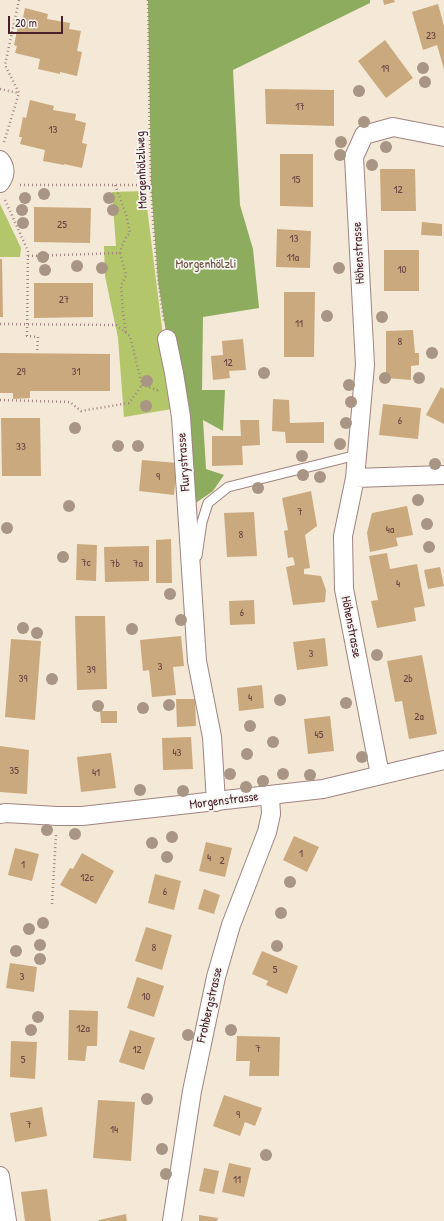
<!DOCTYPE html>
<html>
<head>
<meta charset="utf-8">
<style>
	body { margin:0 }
	#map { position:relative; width:444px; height:1221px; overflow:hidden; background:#f4e8d7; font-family:"Patrick Hand",sans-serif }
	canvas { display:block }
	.scale { position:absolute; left:8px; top:16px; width:55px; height:18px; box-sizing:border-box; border:2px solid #4a1f2b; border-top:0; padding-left:5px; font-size:12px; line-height:14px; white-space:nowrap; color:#4a1f2b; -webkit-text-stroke:3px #f6f6f2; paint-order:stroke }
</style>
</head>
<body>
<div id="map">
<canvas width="444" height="1221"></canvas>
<div class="scale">20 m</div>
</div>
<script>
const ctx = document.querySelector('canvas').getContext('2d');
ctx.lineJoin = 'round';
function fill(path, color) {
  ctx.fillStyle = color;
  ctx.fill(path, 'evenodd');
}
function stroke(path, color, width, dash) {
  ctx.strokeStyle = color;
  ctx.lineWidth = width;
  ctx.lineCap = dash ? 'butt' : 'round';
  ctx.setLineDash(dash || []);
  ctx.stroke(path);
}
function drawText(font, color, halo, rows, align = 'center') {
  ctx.font = font + ' "Patrick Hand",sans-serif';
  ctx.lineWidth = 3.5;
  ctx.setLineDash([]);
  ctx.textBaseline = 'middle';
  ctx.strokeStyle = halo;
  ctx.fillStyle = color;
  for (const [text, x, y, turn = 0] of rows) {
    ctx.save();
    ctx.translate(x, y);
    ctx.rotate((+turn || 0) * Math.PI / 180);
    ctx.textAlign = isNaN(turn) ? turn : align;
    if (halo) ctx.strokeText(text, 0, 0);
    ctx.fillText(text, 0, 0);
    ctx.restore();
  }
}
const green = new Path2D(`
	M145 191 172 409 124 417 118 338 105 276 104 246H116L112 192Z
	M0 204 21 248 20 257H0Z`);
const forest = new Path2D(`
	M148 0H370V3L233 70 240 205 253 249 259 308 203 317 202 390H225L223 431 203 420 206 469 224 475 213 491 187 509 167 339 158 281 151 185Z`);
const building = new Path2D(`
	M383 0H394L395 2 384 5Z
	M438 4 444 26V69L437 45 423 50 412 12Z
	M25 8 48 14 47 19 70 23 69 29 81 31 77 51 82 52 77 76 60 72V74L38 69 40 59 15 53 17 46 14 45 18 26 21 27Z
	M385 40 413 78 386 98 358 61Z
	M265 89 334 90V126L266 124Z
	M30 100 54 106 53 110 76 114 75 120 86 123 82 143 87 144 82 168 64 164V165L43 161 45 150 20 144 22 137H19L23 117 26 118Z
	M280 154H313V207L280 206Z
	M380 169H415L416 211H381Z
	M34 207 91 208 90 243 34 242Z
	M422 222 442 224V236L421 235Z
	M277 229 311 231 310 268 276 267Z
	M384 250H419V291H384Z
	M0 259H2L3 317H0Z
	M34 283H93V317L34 318Z
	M284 292H315L314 357H284Z
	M413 330 415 353H419V365L411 366V380L386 378V331Z
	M243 339 246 370 229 371 230 378 213 380 211 356 223 355 222 341Z
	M0 353 110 354V391H30V398L13 399V393H0Z
	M441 387 444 389V424L426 415Z
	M273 399 289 400 290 423 324 422V443H286L285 432 272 431Z
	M383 404 421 408 418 439 379 435Z
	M1 418H40L41 476H2Z
	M240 420H259L260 445 242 446 243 465 212 466V436H241Z
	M142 460 177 463 174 495 139 491Z
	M311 491 317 526 305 535 310 568 304 569V574L321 576 326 590 325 602 293 605 286 567 295 565 293 557 288 558 284 531 288 530 282 498Z
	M407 506 413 535 396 538 398 546 370 552 367 533 372 513Z
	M254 512 257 556 227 557 224 513Z
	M171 539 172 583H156V540Z
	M77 544 97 545 96 581 76 580Z
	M149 546V581L105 582 104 547Z
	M387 553 390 569 417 564 425 606 414 608 416 621 377 628 371 601 378 600 369 556Z
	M440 567 444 586 428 589 424 570Z
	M254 600 255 624 230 625 229 601Z
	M75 616H105L107 689 77 690Z
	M181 636 184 666 173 667 176 695 152 697 149 670 143 671 140 640Z
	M325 638 328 666 297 670 293 642Z
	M11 639 41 641 35 720 5 717Z
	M422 655 437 734 409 739 402 701 395 702 387 661Z
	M262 685 264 708 239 711 237 688Z
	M176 699H195L196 726 177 727Z
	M100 711H117V723H101Z
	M330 716 334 751 308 754 304 719Z
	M191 737 193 769 163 770 162 738Z
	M0 746 29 750 27 794 0 792Z
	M111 753 116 788 81 792 77 757Z
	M294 836 319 847 307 872 283 860Z
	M206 842 232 848 225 877 199 871Z
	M15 848 39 854 32 881 8 875Z
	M82 853 114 871 96 904 60 885 70 868 73 869Z
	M155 874 181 881 174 910 148 903Z
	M204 889 220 895 214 914 198 909Z
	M146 927 172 935 162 970 135 961Z
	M262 951 298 966 287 994 266 985 268 981 252 974Z
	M10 963 37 967 34 992 6 988Z
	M137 977 164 986 154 1017 127 1008Z
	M69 1010 98 1011 97 1046H87L85 1061 68 1060Z
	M130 1030 155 1038 144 1070 119 1062Z
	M237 1036 280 1037 279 1076H249L250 1061H236Z
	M11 1041 37 1042 35 1079 10 1077Z
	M224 1095 262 1108 255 1126 245 1122 240 1136 213 1126Z
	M98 1100 135 1102 131 1161 93 1158Z
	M42 1107 47 1136 15 1142 10 1113Z
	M229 1163 251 1168 244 1197 222 1192Z
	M204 1168 219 1171 214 1194 199 1191Z
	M47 1189 51 1221H25L21 1192Z
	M126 1214 127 1221H99V1220Z
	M199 1215 218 1218 217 1221H199Z`);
const path = new Path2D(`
	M148 0C150 107 147 215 164 321
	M0 89 18 93
	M4 142 19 93 5 65 19 0
	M20 185H151
	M5 200 28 251 27 336 38 337 37 353
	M120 253 126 275 121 286 123 313 126 333
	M28 256 120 253C122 246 124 238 130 233L126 214 115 185
	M0 324 116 325 130 336 142 385 157 390 158 389
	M0 400 70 402 81 411 129 403 142 385
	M52 904 56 835`);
const service = new Path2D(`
	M197 556 202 522 208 503 228 487 357 455`);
const minor = new Path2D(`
	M0 160C6 167 6 175 0 183
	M167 339 174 373 181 417 197 661 212 737 216 802
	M355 478 444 475
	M380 775 344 589 343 536 355 478 365 365 354 157 364 135 393 127 444 137
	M0 814 6 813 57 816H82L323 789 444 760
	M0 1176 7 1221
	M172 1221 192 1091 216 977 231 925 267 832 271 814 270 796`);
const trees = [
	[423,68],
	[425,82],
	[359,91],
	[364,122],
	[341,142],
	[386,147],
	[340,155],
	[372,165],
	[44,194],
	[25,198],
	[109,198],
	[22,210],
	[113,210],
	[23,223],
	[43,257],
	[77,266],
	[102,268],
	[339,268],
	[45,270],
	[327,316],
	[382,317],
	[432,353],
	[264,373],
	[385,378],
	[419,378],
	[147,381],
	[349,385],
	[351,402],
	[146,406],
	[346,423],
	[75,428],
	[340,444],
	[118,446],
	[138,446],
	[302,456],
	[435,464],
	[303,475],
	[320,477],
	[258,488],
	[418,500],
	[69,506],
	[427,524],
	[7,528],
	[429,547],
	[63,557],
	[170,594],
	[181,620],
	[23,628],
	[132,629],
	[37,633],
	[377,655],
	[52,679],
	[280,700],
	[346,703],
	[169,705],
	[98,706],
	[143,708],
	[250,726],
	[273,742],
	[247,754],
	[362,757],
	[230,774],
	[283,774],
	[310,775],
	[263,781],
	[246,787],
	[140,790],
	[183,791],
	[47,830],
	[75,834],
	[172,837],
	[152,843],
	[167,857],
	[290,882],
	[281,913],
	[43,923],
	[29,929],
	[40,945],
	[277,946],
	[16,951],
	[40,959],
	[38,1017],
	[31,1030],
	[231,1030],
	[188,1035],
	[147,1099],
	[162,1149],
	[266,1155],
	[166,1174]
];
const numberNames = [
	["23",431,36],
	["19",385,69],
	["17",300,107],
	["13",53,130],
	["15",296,180],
	["12",398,190],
	["25",62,225],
	["13",294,239],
	["11a",293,258],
	["10",402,270],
	["27",64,300],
	["11",299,324],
	["8",400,342],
	["12",228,363],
	["29",21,372],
	["31",76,372],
	["6",400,421],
	["33",21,447],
	["9",158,477],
	["7",300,512],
	["4a",390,530],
	["8",241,535],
	["7c",86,563],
	["7b",115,564],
	["7a",138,564],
	["4",398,584],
	["6",242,613],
	["3",311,654],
	["3",160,667],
	["39",91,670],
	["39",23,679],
	["2b",408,679],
	["4",250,698],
	["2a",419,717],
	["45",319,735],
	["43",177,753],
	["35",14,771],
	["41",96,773],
	["1",301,854],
	["4",209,858],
	["2",222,861],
	["1",23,865],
	["12c",87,878],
	["6",165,892],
	["8",154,948],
	["5",275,970],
	["3",22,977],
	["10",146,997],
	["12a",83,1029],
	["7",258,1049],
	["12",137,1050],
	["5",23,1060],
	["9",238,1115],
	["7",29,1125],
	["14",114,1130],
	["11",237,1180]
];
const streetNames = [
	["Morgenhölzliweg",142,170,-92],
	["Höhenstrasse",359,253,-93],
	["Flurystrasse",184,462,-94],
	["Höhenstrasse",351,627,79],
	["Morgenstrasse",224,801,-7],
	["Frohbergstrasse",210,1005,-77]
];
const parkNames = [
	["Morgenhölzli",206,265]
];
fill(green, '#b3c76a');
fill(forest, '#8eac5e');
fill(building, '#cba97e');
stroke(service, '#9f8481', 11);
stroke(minor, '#9f8481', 20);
stroke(path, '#9f8481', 2.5, [1, 3]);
stroke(service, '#fff', 9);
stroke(minor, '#fff', 18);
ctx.fillStyle = '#a89583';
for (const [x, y] of trees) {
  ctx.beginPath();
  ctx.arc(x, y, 6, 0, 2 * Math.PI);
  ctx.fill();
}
drawText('11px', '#6a4240', null, numberNames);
drawText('13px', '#4a1f2b', '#f6f6f2', streetNames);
drawText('13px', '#6a513e', '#f6f6f2', parkNames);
</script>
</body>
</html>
